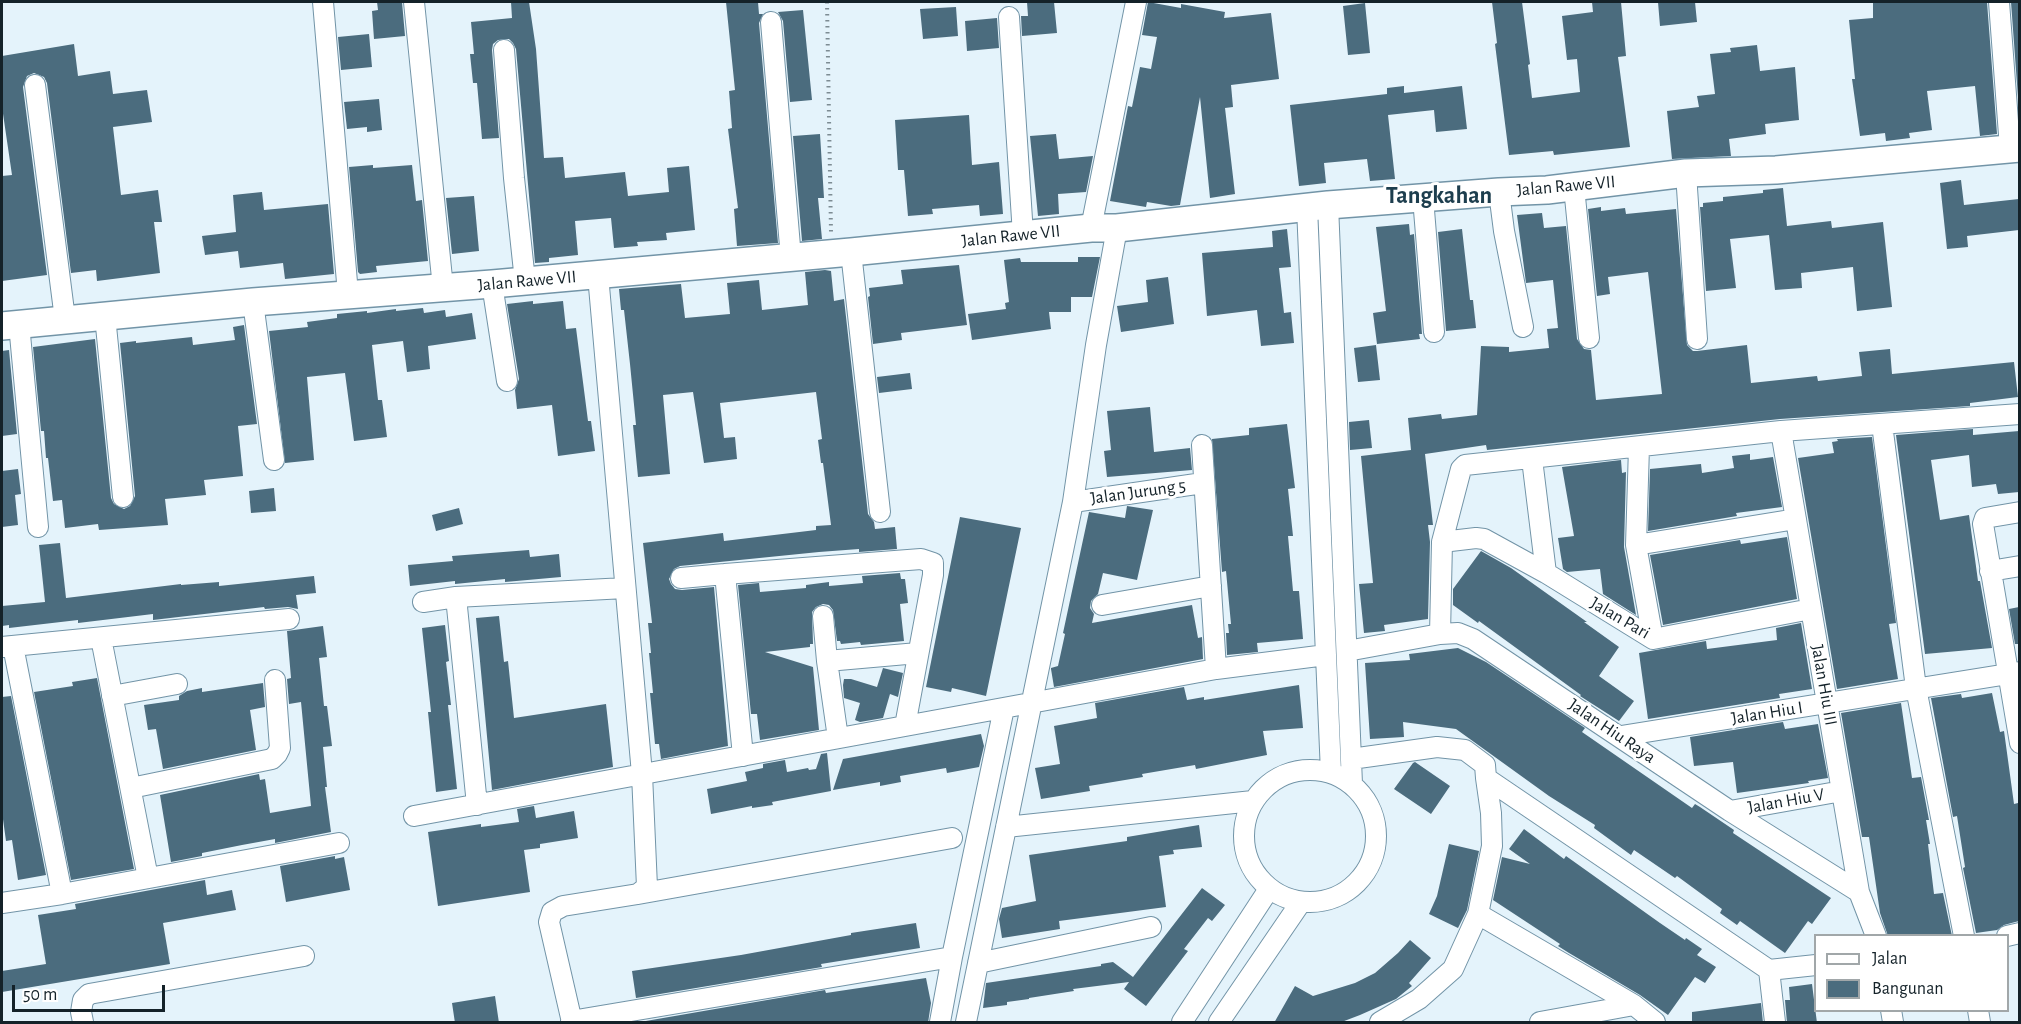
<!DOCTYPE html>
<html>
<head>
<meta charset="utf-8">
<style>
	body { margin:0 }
	#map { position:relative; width:2021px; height:1024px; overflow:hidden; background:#e4f3fb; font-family:"Alegreya Sans",sans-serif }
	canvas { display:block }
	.frame { position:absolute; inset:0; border:3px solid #142229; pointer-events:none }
	.legend { position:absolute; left:1814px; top:934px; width:195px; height:78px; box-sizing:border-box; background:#fff; border:2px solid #a1a7a9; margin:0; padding:8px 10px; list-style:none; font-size:18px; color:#142229 }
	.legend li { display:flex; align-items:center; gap:12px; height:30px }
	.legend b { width:30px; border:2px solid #a1a7a9 }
	.scale { position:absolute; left:12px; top:985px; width:153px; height:27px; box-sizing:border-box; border:3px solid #142229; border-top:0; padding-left:8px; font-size:18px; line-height:21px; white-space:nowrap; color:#142229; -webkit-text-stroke:4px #fff; paint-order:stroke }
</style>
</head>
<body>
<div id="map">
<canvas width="2021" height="1024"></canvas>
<div class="frame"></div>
<ul class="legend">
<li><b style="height:8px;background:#fff"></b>Jalan</li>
<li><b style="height:16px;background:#4b6c7e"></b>Bangunan</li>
</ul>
<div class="scale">50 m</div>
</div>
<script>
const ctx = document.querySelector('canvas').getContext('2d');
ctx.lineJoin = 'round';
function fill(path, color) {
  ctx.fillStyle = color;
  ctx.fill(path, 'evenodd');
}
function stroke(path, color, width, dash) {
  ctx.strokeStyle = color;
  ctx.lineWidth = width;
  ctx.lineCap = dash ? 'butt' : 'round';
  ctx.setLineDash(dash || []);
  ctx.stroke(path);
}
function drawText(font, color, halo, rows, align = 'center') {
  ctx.font = font + ' "Alegreya Sans",sans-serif';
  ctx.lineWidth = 6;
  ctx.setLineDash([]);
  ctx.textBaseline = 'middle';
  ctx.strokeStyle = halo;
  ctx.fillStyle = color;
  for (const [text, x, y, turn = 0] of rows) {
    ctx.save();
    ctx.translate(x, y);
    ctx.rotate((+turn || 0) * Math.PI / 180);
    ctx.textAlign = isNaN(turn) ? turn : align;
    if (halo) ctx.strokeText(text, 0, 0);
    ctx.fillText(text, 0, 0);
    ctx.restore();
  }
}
const building = new Path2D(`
	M377 2H402L405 36 374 39 372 11 378 10Z
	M511 2H529L536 49 544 158 563 157 565 178 625 172 628 196 669 192 667 168 689 166 695 230 666 233 667 240 637 242 638 246 614 248 611 218 575 221 578 255 549 258V262L535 263 516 49 513 43 509 39 498 40 493 44 492 50 499 138 482 139 477 83H473L470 54H474L471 22 512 18Z
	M726 2H758L759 14H763L759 23 778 243 737 246 734 209 738 208 728 129 732 128 729 91 735 90Z
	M1027 2H1054L1057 33 1022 36 1021 16H1028Z
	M1148 2 1181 8V4L1225 12 1224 18 1271 13 1279 79 1231 85 1233 107 1225 108 1235 194 1210 198 1200 97 1180 205 1171 206 1147 202 1146 207 1110 201 1128 106 1132 107 1140 67 1151 69 1157 37 1142 35Z
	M1492 2H1522L1530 64 1528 65 1532 98 1580 92 1577 59 1567 60 1562 16 1593 12 1592 2H1621L1626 56 1618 57 1630 147 1554 155 1553 151 1509 155 1495 44 1497 43Z
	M1658 2H1695L1697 22 1660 26Z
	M1873 2H1987L1997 134 1980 136 1975 86 1927 91 1932 130 1909 133 1910 138 1886 141 1885 133 1860 136 1852 79H1855L1849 20 1873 18Z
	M2011 2H2019V111Z
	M1365 3 1370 53 1348 55 1343 6Z
	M956 7 958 36 923 39 920 9Z
	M803 10 812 100 790 102 783 21 778 12Z
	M997 18 999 48 967 51 965 21Z
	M369 34 372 67 341 70 338 37Z
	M74 44 78 76 110 71 113 94 147 90 152 122 113 127 121 195 158 190 162 222H154L160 273 97 281 96 270 71 273 47 83 44 77 34 73 27 76 23 87 47 275 2 281V176L12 175 2 107V56Z
	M1757 45 1760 71 1795 67 1799 120 1765 124 1766 134 1729 139 1731 156 1672 159 1667 111 1699 107 1697 96 1715 94 1710 54 1731 52 1730 48Z
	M1404 86V93L1462 86 1467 129 1436 132 1434 110 1388 115 1395 179 1370 181 1367 159 1324 163 1326 183 1299 186 1290 105 1387 94V88Z
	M379 99 382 130 367 132V127L347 129 344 102Z
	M969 115 972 165 999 162 1003 214 980 216 979 205 932 209 933 214 908 216 904 170H898L895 120Z
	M820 134 824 198H818L822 239 802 241 793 136Z
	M1056 134 1059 159 1093 156 1086 192 1058 194 1059 214 1038 216 1030 136Z
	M373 165V168L412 165 416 201 422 200 428 261 376 266 377 272 360 274 358 272 349 167Z
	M1961 180 1964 205 2019 199V230L1967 236 1968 247 1947 249 1940 183Z
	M1783 188 1787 226 1831 221 1832 228 1883 222 1892 307 1857 311 1853 267 1801 273 1802 288 1775 290 1769 235 1730 239 1736 288 1706 291 1700 207H1703V203L1723 201V197L1763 193V190Z
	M262 192 264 210 328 204 334 274 285 279 283 263 240 268 238 251 205 255 202 236 236 232 233 195Z
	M474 196 479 251 452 254 446 198Z
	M1601 207V211L1625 208 1626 214 1676 209 1687 345 1693 351H1697L1747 345 1751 383 1817 376 1818 381 1862 376 1859 352 1890 349 1892 374 2014 362 2018 397 1970 403V406L1780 419 1487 450 1486 445 1425 454 1433 525H1428L1430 542 1428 619 1384 625 1385 631 1364 633 1359 584 1373 583 1361 456 1411 450 1408 418 1441 414 1442 419 1477 415 1481 346 1509 347V352L1549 348 1547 329 1558 328 1553 280 1526 283 1517 215 1542 213 1544 228 1566 226 1577 339 1584 349 1591 350 1596 400 1662 394 1648 272 1608 277 1610 294 1597 296 1588 209Z
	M1409 224 1410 235 1414 234 1422 334H1419L1420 339 1377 344 1373 313 1386 311 1376 227Z
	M1287 229 1291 267 1279 268 1284 313 1291 312 1294 343 1261 346 1257 310 1207 316 1202 253 1273 247 1272 231Z
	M1462 229 1470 300H1473L1476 328 1446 331 1438 232Z
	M1078 257H1100L1092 297H1071V312H1049L1051 329 972 340 968 314 1006 309 1005 303 1009 302 1004 260 1020 258 1021 262H1078Z
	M959 265 967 325 901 333 902 340 873 344 868 297 870 296 869 288 903 284 901 270Z
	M825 270 831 271 834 301 844 299 868 514 874 522 875 529 895 527 897 549 859 552V549L819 552 680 566 674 569 669 579 671 584 675 589 682 590 714 587 728 746 661 759 659 744H655L650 693H653L649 653H651L648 623H652L643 543 723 533 724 541 816 530V526L831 525 823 463H821L818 440 822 439 816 392 720 403 724 438 735 437 737 459 704 463 693 392 663 395 670 474 638 477 633 425H636L630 364 624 310H621L619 289 681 284 685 318 730 314 727 283 759 280 762 310 808 305 805 272Z
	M1168 277 1174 324 1121 332 1117 306 1148 302 1146 280Z
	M533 301V304L563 301 566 329 576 328 588 421H591L595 451 558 456 552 405 517 409 515 390 519 379 507 304Z
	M423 308 424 313 445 310 446 317 472 313 476 339 428 346 430 369 407 372 403 341 372 345 378 400H382L387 437 354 441 345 373 307 377 314 460 285 463 269 331 308 327 307 322 337 318V314L367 311V313L396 309V311Z
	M244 325 257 424 238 426 243 476 204 480 206 495 165 499 168 525 99 530 98 524 65 528 62 500 53 501 48 458H46L44 431H41L33 347 95 339 111 498 114 504 124 509 130 506 135 496 120 343 136 341V343L192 337 193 345 235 340 233 327Z
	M1376 345 1380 380 1358 382 1354 348Z
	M9 350 17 434 2 436V351Z
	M910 373 912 389 879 393 877 377Z
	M1150 407 1154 452 1190 448 1192 470 1107 477 1104 451 1111 450 1107 411Z
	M1369 420 1372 448 1350 450 1349 422Z
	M1287 424 1295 488 1288 489 1293 536H1288L1293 591H1299L1303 639 1257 643 1258 652 1227 655 1226 633H1229L1228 624H1231L1226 571 1222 572 1212 439 1249 435V428Z
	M1973 429V435L2019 431V492L1998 494 1996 484 1972 487 1969 455 1931 460 1940 520 1969 515 1978 581H1980L1992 648 1925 654 1896 435Z
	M1872 437 1896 623 1889 624 1898 679 1837 689 1798 458 1834 453 1832 442 1838 441 1837 439Z
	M1750 454V460L1773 457 1782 507 1736 513 1737 516 1648 531 1650 469 1701 464 1702 473 1734 468 1732 456Z
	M1621 460 1622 473 1626 472 1624 547 1636 615 1603 594 1600 569 1567 572 1563 569 1558 538 1574 536 1562 467Z
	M18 469 21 494 15 495 18 525 2 527V471Z
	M274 488 276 511 251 513 249 491Z
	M1127 506 1153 510 1137 580 1103 573 1098 594 1091 601 1090 608 1094 614 1092 623 1192 605 1198 638 1202 637 1203 659 1054 687 1051 669V668L1058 666 1065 634 1063 633 1089 512 1125 518Z
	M459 508 463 524 436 531 432 515Z
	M960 517 1021 528 986 696 952 688 951 692 926 687Z
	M1787 537 1797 599 1663 625 1650 555 1740 540 1741 544Z
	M60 543 66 598 181 584V585L219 582V586L314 576 316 593 296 595 298 609 288 607 265 609 264 607 153 620V614L78 623V620L9 628V625L2 626V606L45 602 39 545Z
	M529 550 530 557 559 554 561 577 505 582V579L455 584V581L410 586 408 565 453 561 452 556Z
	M1481 551 1511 568 1587 622H1584L1619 647 1599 676 1634 701 1619 721 1580 696 1581 695 1479 621 1478 623 1453 605V589Z
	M900 573 901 579H905L908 603 900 604 904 641 861 645 860 642 841 644 840 641H837L833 610 829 605 823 604 816 607 812 612 813 644H810V647L765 652 813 667 819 730 760 740 757 714H751L738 585 759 583 760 592 806 588V585L829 582V586L863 583 862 576Z
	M2019 607V644H2015L2009 609Z
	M499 616 504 662 508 661 514 718 606 704 613 767 492 790 476 618Z
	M1801 623 1812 689 1779 694 1780 698 1648 719 1639 653 1706 641 1707 649 1777 640 1776 628Z
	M445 625 449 661 446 662 451 705H448L457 789 436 792 428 712H431L422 628Z
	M323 626 327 657 319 658 324 706H327L332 746 323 747 327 787H325L331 832 275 843V839L242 845 202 853V856L171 862 160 795 259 774 260 780 265 779 270 813 311 806 301 702 289 704 287 679 291 678 287 631Z
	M1458 648 1486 662 1585 728 1582 732 1692 808 1695 804 1700 807 1734 830 1733 833 1831 898 1812 924 1808 921 1785 953 1740 921 1737 925 1720 913 1722 909 1677 876 1675 878 1634 850 1631 855 1594 828 1595 825 1549 796 1456 729 1403 722 1404 737 1370 739 1365 663 1410 660 1409 654Z
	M883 668 903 673 898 697 890 694 883 718 860 722 855 720 860 703 844 698 843 685 844 679H851L877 687Z
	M97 678 134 869 71 880 34 692 73 686 72 682Z
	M263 683 265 707 250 710 256 750 163 769 156 729 148 730 144 705 179 700V696L187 691 202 688V692Z
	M1299 685 1303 728 1263 731 1267 755 1196 769 1195 765 1142 774 1143 777 1089 786 1090 791 1041 799 1035 768 1060 764 1054 726 1097 718 1095 703 1184 687 1187 700 1204 697V700Z
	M1992 693 2000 732 2004 731 2014 804 2018 803 2019 812V921L2004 925 1997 930 1976 933 1963 868 1965 867 1957 816 1953 817 1931 698 1961 694 1962 698Z
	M11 696 46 875 18 880 12 840 6 841 2 812V697Z
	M1901 703 1912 778 1921 777 1929 820H1926L1930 844H1928L1934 894 1943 893 1952 936H1888L1880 913 1869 837H1862L1841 713Z
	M1783 722 1785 729 1818 724 1828 778 1808 781 1809 783 1737 793 1733 762 1694 766 1690 737Z
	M981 734 984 746 979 767 947 773 946 768 900 776 901 782 880 786V782L833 790 843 759Z
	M827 753 831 791 772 802 773 805 752 808V806L711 814 707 789 747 781 745 772 763 768V764L785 760 787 772 808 768 809 770 816 769 821 754Z
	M1415 762 1450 786 1431 814 1394 789 1413 763Z
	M534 806 536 818 574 811 578 838 540 844V848L524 850 530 892 438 906 428 832 481 824V827L519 822 517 809Z
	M1199 825 1202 847 1173 850 1174 854 1159 856 1166 907 1059 921 1060 929 1002 938 999 919 1002 908 1036 901 1029 855 1127 841V837Z
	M1524 829 1564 859 1566 856 1660 923 1685 940 1686 938 1702 949 1697 955 1716 967 1705 983 1695 977 1668 1015 1640 995 1569 953 1558 946 1560 944 1493 900 1502 857 1530 864 1509 849Z
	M1449 844 1479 851 1467 910 1458 928 1429 914 1437 896Z
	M335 856V859L344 857 350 890 286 902 280 866Z
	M205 880 207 895 232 890 236 910 163 923 170 964 2 992V971L46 964 38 915 76 909 75 904Z
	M1202 888 1225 905 1212 921 1208 918 1184 949 1188 951 1146 1006 1124 989 1129 982 1073 989 1074 991 1029 998V999L1007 1002V1005L983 1008 986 983 1101 966V964L1113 962 1133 977Z
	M916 923 920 948 821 964 822 967 636 998 632 971 741 955 851 935V933Z
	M1410 940 1431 958 1409 983 1412 986 1396 999 1360 1015 1339 1023H1274L1295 986 1313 996 1355 983 1375 973 1398 953Z
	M926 978 931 1003 928 1023 640 1022 825 990 826 993Z
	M1812 984 1817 1023H1787L1785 1000H1790L1789 987Z
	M495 996 499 1023H455L452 1003Z
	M1761 1003 1763 1023H1692V1012Z`);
const path = new Path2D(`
	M827 2 831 232`);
const minor = new Path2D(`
	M323 2 348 294
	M414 2 443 288
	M1999 2 2010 148
	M1009 17 1023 235
	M771 22 791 258
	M504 50 514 178 525 281
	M35 85 65 319
	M1686 173 1697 339
	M1574 187 1589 338
	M1499 192 1504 231 1523 327
	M1423 198 1434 332
	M1328 205 1352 784
	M1307 207 1331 773
	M1091 228 1136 2
	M851 252 880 512
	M492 284 507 381
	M253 302 274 460
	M105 316 123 497
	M19 324 38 527
	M1882 424 1916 688 1964 936
	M1781 431 1859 892 1876 936
	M1202 445 1216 669
	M1639 447 1636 545 1796 519
	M1532 459 1546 573
	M1073 502 1203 483
	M2020 512 1985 518 1983 524 2020 743
	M1442 542 1476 538 1484 539 1546 573 1653 639 1811 609
	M1636 545 1653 639
	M1990 571 2020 566
	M681 578 725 574
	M456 597 477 805
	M423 602 456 597 625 588
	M1102 605 1211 586
	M823 616 827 661 838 738
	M1440 634 1442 542 1461 469 1465 465 1781 431 2020 414
	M101 638 148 878
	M13 646 62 894
	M2 647 289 619
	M1347 651 1440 634 1458 633 1473 639 1730 811 1859 892
	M827 661 918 653
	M112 696 177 684
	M1621 736 2020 672
	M743 756 725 574 921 559 933 563V575L905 726
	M1351 759 1437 747 1465 750 1485 765 1486 778 1769 970
	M1244 836a66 66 0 1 1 132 0a66 66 0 1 1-132 0Z
	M131 788 272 759 277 754 280 748 275 680
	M1730 811 1842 791
	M414 816 1216 669 1326 655
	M1006 827 1253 801
	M638 894 952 838
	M2 903 62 894 339 843
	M1478 914 1634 1005 1655 1022
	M2007 936 2020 933
	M978 963 1151 927
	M1891 1010 1893 1022
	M1978 1010 1980 1022
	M571 1021 952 957
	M83 1022 81 1012 83 1000 89 994 304 956
	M572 1022 549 922 552 912 563 906 638 894 647 887 642 774 598 275
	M940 1022 952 957 1004 708
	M966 1022 1073 502 1096 345 1117 228
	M1182 1022 1269 889
	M1219 1022 1301 902
	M1380 1022 1419 999 1453 969 1478 914 1492 846 1491 813 1486 778
	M1540 1022 1634 1005
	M1775 1022 1769 970 1816 965`);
const secondary = new Path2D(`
	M2 326 253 302 492 284 851 252 1091 228H1117L1328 205 1499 192 1547 190 1686 173 1776 170 2020 148`);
const streetNames = [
	["Jalan Rawe VII",1566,186,-5],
	["Jalan Rawe VII",1011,236,-6],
	["Jalan Rawe VII",527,281,-5],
	["Jalan Jurung 5",1138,492,-8],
	["Jalan Pari",1620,618,30],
	["Jalan Hiu III",1824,685,80],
	["Jalan Hiu I",1767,713,-9],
	["Jalan Hiu Raya",1612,731,34],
	["Jalan Hiu V",1786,801,-10]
];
const districtNames = [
	["Tangkahan",1439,196]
];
fill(building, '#4b6c7e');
stroke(minor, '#7294a7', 22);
stroke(secondary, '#7294a7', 30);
stroke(path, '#7d8c93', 4, [1.5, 4.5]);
stroke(minor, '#fff', 20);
stroke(secondary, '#fff', 27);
drawText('18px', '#142229', '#fff', streetNames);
drawText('bold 24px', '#1d3e4e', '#fff', districtNames);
</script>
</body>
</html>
